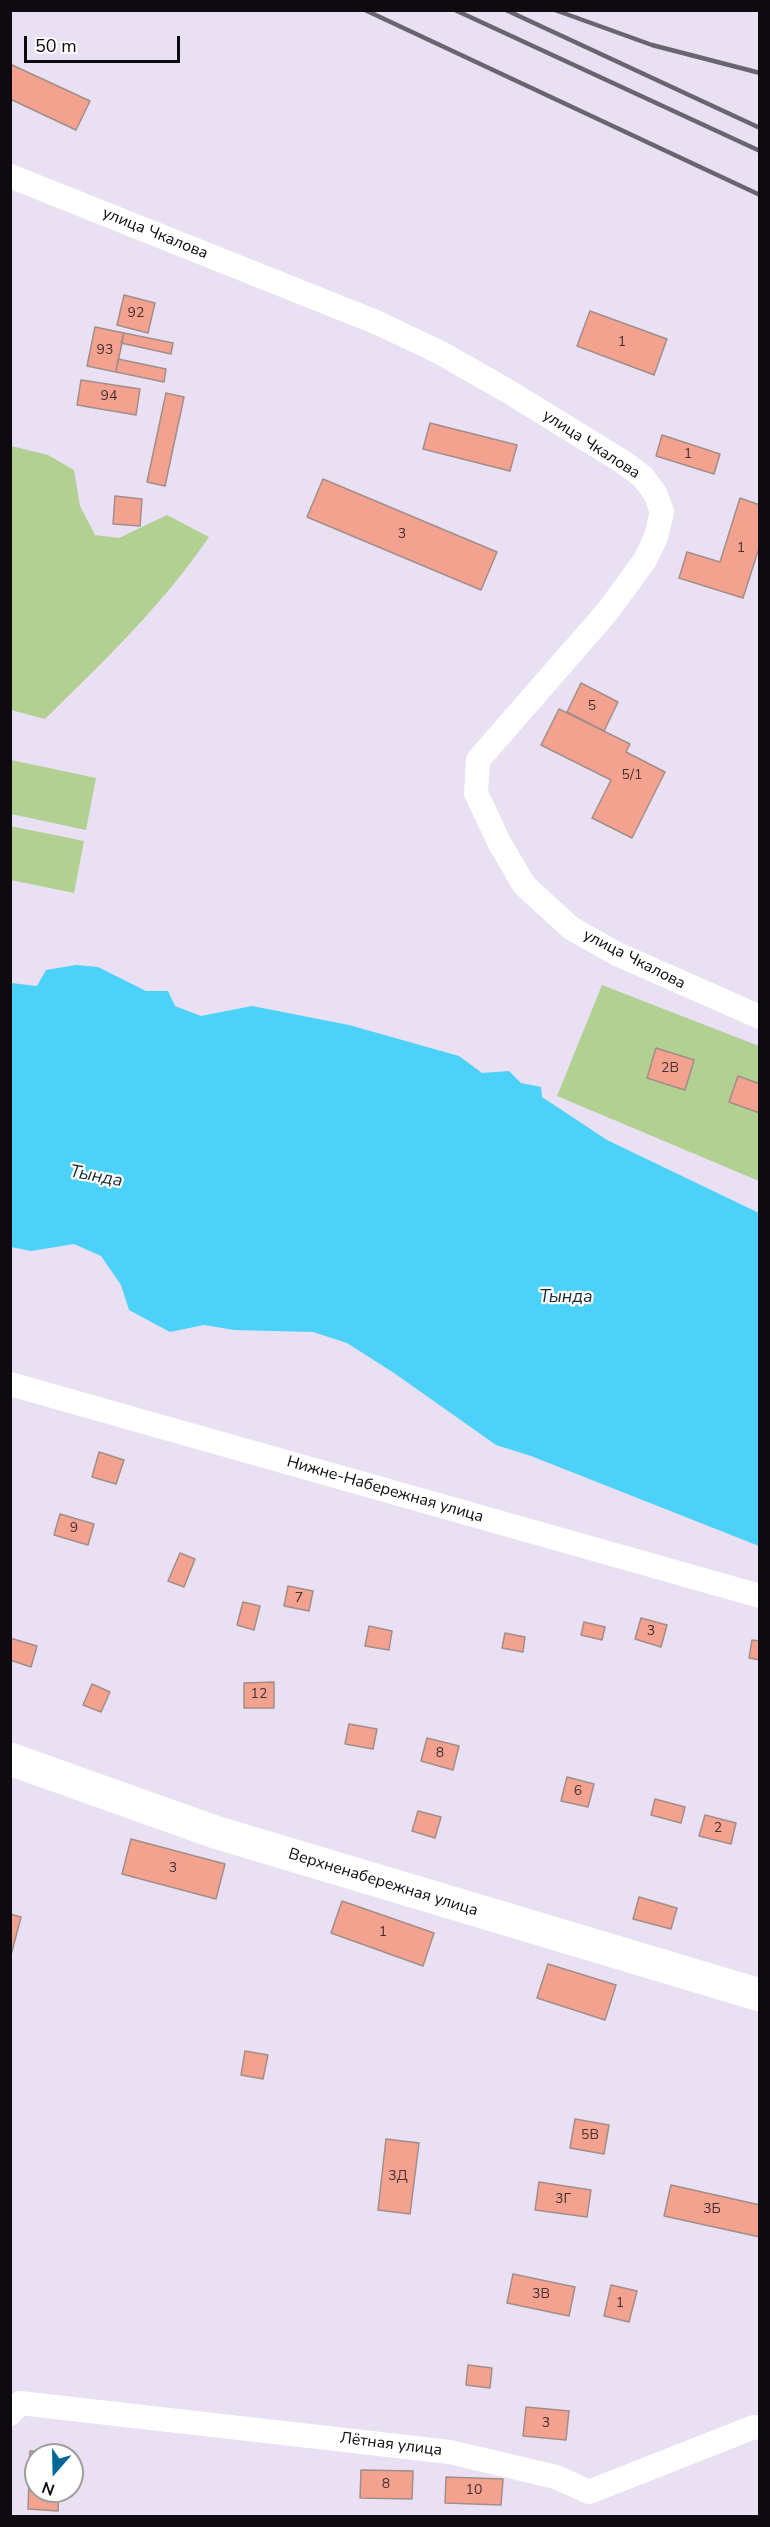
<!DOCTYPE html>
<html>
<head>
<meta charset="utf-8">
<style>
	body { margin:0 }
	#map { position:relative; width:770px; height:2527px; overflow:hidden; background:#e9e1f3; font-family:"Nunito Sans",sans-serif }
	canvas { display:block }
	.frame { position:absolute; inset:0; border:12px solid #0d0a10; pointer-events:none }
	.north { position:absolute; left:24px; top:2443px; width:60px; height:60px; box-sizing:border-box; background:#fff; border:2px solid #9e9d9f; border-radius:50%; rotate:200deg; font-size:16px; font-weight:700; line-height:24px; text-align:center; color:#0d0a10 }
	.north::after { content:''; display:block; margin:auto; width:21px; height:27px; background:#026795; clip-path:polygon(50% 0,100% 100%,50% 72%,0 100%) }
	.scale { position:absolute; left:24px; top:36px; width:156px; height:27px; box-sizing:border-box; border:3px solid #0d0a10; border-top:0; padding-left:8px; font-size:18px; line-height:21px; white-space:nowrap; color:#0d0a10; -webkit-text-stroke:4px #fff; paint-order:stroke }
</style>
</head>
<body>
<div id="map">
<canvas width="770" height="2527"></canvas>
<div class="frame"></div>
<div class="north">N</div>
<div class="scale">50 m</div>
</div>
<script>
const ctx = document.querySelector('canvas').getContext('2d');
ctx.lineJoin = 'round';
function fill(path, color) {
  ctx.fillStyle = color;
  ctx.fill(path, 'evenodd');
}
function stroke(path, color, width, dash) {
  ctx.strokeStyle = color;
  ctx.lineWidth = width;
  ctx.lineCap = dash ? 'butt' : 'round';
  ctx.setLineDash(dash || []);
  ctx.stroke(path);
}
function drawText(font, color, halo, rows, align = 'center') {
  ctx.font = font + ' "Nunito Sans",sans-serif';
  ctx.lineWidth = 4.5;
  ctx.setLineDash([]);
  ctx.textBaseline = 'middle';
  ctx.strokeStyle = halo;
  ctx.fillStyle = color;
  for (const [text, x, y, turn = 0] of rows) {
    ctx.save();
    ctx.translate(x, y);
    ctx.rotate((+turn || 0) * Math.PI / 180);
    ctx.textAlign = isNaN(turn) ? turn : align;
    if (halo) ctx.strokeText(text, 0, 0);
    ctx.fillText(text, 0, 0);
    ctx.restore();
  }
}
const green = new Path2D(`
	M11 446 48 455 74 470 80 506 95 535 119 538 167 515 209 537C161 607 105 660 45 719L11 710Z
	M11 760 96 778 86 830 11 814Z
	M10 826 84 841 74 893 11 880Z
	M602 985 759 1046V1181L557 1096Z`);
const water = new Path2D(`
	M76 965 98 967 146 991H168L175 1006 201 1016 252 1006 349 1025 459 1056 482 1073 509 1071 521 1083 541 1087 542 1097 607 1140 759 1213V1546L531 1456 496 1445 394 1373 347 1343 313 1332 234 1330 204 1325 170 1332 129 1310 121 1285 101 1256 74 1244 31 1251 11 1247V983L37 986 46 970Z`);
const building = new Path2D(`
	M10 64 90 101 76 130 10 99Z
	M124 295 155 303 148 333 117 325Z
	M590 311 667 339 654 375 577 346Z
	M95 327 124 333 116 372 87 366Z
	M124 333 173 343 171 354 121 343Z
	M118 359 166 369 164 382 116 372Z
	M81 380 140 389 136 415 77 405Z
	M166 393 184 397 165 486 147 482Z
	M430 423 517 445 510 471 423 449Z
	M662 435 720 454 714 474 656 456Z
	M323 479 497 552 481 590 307 517Z
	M115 496 142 499 140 526 113 524Z
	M740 498 760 505V545L743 598 679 578 687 552 720 562Z
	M581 683 618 702 604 731 567 712Z
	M559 709 630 744 626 752 665 772 632 838 592 818 611 780 541 745Z
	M656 1048 694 1060 685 1090 647 1078Z
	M738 1076 760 1084V1113L729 1102Z
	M99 1452 124 1460 116 1484 92 1477Z
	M60 1514 94 1524 88 1545 54 1535Z
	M180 1553 195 1559 184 1587 168 1581Z
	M288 1586 313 1591 309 1611 284 1606Z
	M243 1602 260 1606 254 1630 237 1625Z
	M641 1618 667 1625 661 1647 635 1639Z
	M584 1622 605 1627 602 1640 581 1635Z
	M369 1626 392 1631 389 1650 365 1646Z
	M505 1633 525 1637 523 1652 502 1648Z
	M10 1638 37 1646 31 1667 10 1660Z
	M752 1640 760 1641V1660L749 1658Z
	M274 1682V1708H244V1683Z
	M92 1684 110 1692 101 1712 83 1705Z
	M349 1724 377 1729 373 1749 345 1744Z
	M427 1738 459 1746 453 1770 421 1761Z
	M567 1777 594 1784 588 1807 561 1801Z
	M655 1799 685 1807 681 1823 651 1815Z
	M418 1811 441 1817 435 1838 412 1831Z
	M705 1815 736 1823 731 1844 699 1836Z
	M131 1839 225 1864 216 1899 122 1874Z
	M639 1897 677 1908 671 1929 633 1919Z
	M342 1901 434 1933 423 1966 331 1933Z
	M10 1914 21 1917 10 1959Z
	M548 1964 616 1985 605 2020 537 1998Z
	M245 2051 268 2055 263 2079 241 2075Z
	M575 2119 609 2125 604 2154 570 2148Z
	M386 2139 419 2143 410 2214 378 2210Z
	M539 2182 591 2190 587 2217 535 2210Z
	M671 2185 760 2205V2237L664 2216Z
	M513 2274 575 2287 569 2316 507 2303Z
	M611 2285 637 2291 629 2322 604 2316Z
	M468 2365 492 2368 490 2388 466 2385Z
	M526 2407 569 2411 566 2440 523 2436Z
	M30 2451 61 2453V2455H36V2491H59L58 2511 28 2509Z
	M361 2470 413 2471 412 2499 360 2498Z
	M446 2477 503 2479 501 2505 445 2503Z`);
const street = new Path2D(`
	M10 176 378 323 441 353 511 393 623 462 642 476 655 493 662 512 656 537 645 560 607 612 478 760 476 793 499 842 524 885 571 928 617 954 760 1017
	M10 1384 760 1596
	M10 2414 20 2403 450 2452 556 2477 589 2492 754 2427 760 2428`);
const secondary = new Path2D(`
	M10 1759 215 1832 760 1995`);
const rail = new Path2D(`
	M365 10 760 195
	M455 10 760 151
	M506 10 760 128
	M555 10 652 45 760 73`);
const numberNames = [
	["92",136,314],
	["1",622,343],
	["93",105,351],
	["94",109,397],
	["1",688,455],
	["3",402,535],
	["1",741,549],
	["5",592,707],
	["5/1",632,776],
	["2В",670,1069],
	["9",74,1529],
	["7",299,1599],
	["3",651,1632],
	["12",259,1695],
	["8",440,1754],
	["6",578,1792],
	["2",718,1829],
	["3",173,1869],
	["1",383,1933],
	["5В",590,2136],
	["3Д",398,2177],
	["3Г",563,2200],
	["3Б",712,2210],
	["3В",541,2295],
	["1",620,2304],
	["3",546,2424],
	["8",386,2485],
	["10",474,2491]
];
const streetNames = [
	["улица Чкалова",155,234,22],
	["улица Чкалова",591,445,33],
	["улица Чкалова",634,960,27],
	["Нижне-Набережная улица",385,1490,16],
	["Верхненабережная улица",383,1883,17],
	["Лётная улица",391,2445,7]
];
const waterNames = [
	["Тында",96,1177,11],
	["Тында",566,1298]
];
fill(green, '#b1d091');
fill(water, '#4cd1f9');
fill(building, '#f4a290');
stroke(building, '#a28d88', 1.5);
stroke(street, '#fff', 24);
stroke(secondary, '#fff', 33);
stroke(rail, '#69646f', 4.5);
drawText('14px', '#473030', null, numberNames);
drawText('16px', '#0d0a10', '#fff', streetNames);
drawText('italic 18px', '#172d34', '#fff', waterNames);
</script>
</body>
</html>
